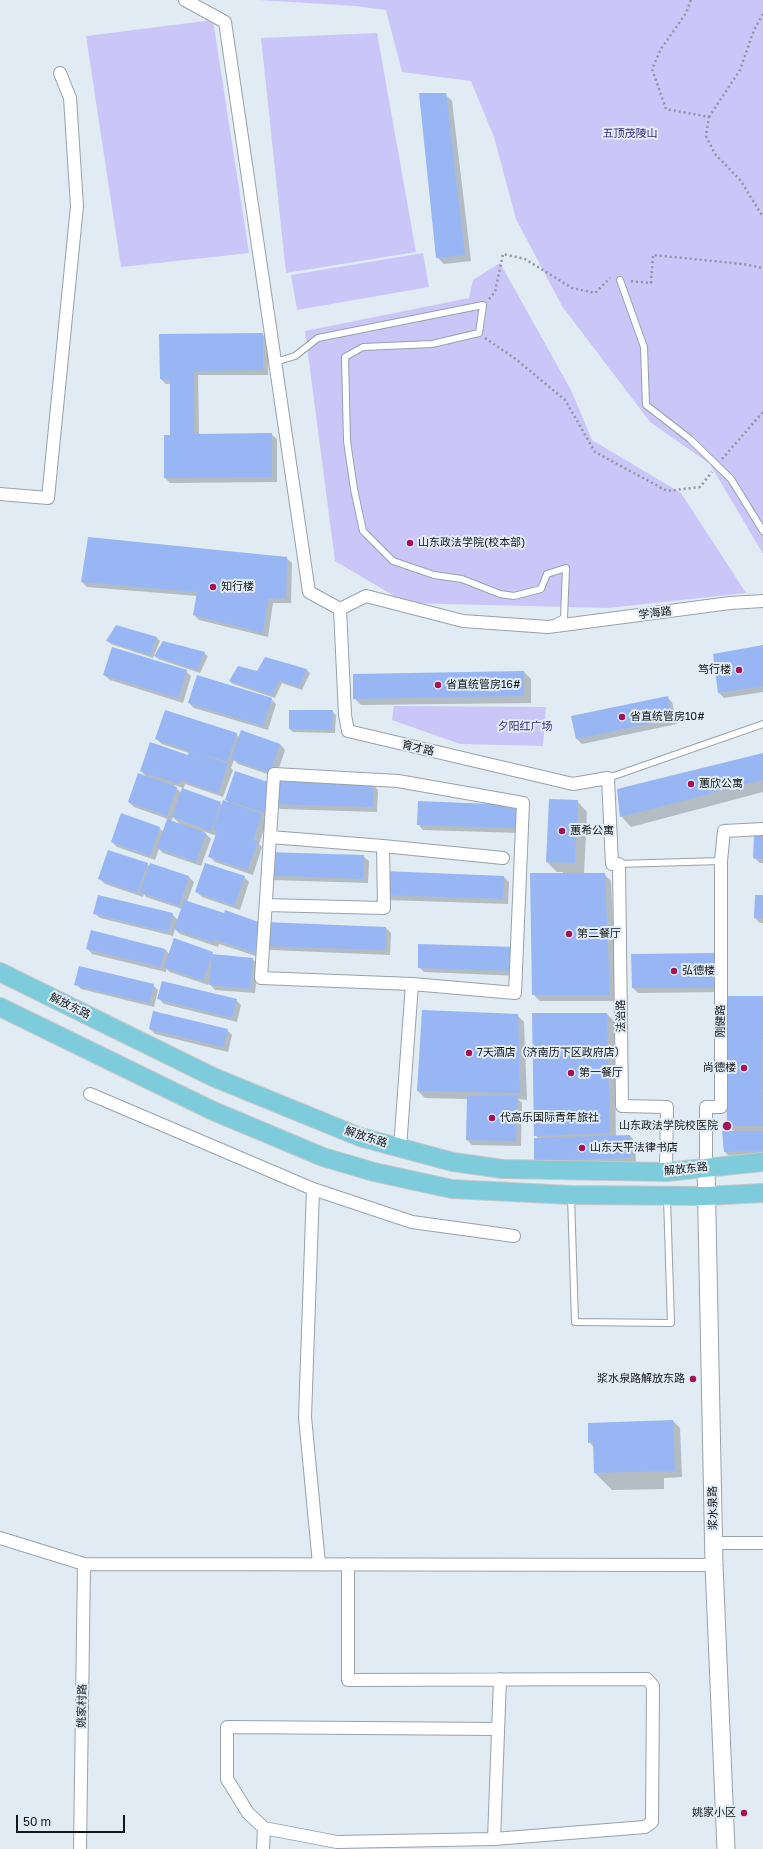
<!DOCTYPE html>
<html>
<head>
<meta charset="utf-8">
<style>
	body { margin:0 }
	#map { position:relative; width:763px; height:1849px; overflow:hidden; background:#e0ebf4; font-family:"Golos Text",sans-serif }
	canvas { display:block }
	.scale { position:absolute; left:16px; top:1815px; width:109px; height:18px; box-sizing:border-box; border:2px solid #121619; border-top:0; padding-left:5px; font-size:12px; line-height:14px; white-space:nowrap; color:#121619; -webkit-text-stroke:3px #e0ebf4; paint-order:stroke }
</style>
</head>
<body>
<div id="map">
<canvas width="763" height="1849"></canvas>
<div class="scale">50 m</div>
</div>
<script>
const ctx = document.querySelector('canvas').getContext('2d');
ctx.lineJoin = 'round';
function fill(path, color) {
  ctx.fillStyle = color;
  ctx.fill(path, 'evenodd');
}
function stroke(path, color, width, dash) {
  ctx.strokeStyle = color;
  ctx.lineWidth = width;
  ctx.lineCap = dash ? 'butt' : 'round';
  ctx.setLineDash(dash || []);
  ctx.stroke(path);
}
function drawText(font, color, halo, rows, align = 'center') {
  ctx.font = font + ' "Golos Text","Noto Sans SC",sans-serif';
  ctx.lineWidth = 4;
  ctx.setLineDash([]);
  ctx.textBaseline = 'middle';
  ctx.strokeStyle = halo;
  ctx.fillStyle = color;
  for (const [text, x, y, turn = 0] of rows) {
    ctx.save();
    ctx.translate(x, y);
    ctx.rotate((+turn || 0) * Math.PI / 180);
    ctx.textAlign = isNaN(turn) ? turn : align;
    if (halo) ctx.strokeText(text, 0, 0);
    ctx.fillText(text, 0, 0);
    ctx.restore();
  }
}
const green = new Path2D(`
	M259 0H763V554L710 464 650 422 562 306 516 219 494 137 471 81 402 72 386 10 355 6Z
	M213 20 249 253 121 267 86 36Z
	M377 33 416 252 286 273 261 38Z
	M423 253 429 287 297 310 291 275Z
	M500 263 571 390 592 440 681 493 746 593 608 608 406 603 335 561 305 331 469 298 473 280Z
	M394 706 546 707 543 746 460 744 392 720Z`);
const shadow = new Path2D(`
	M445 94 452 101 471 261 444 264 437 257Z
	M262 334 268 340V375H198L199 434H271L277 439V482L170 483 165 478 171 436V384H166L161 379Z
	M286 558 292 563 291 603H273L268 637 199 620 194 615 197 596 87 587 82 582Z
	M116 626 157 638 160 641 154 655H155L204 653 208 656 200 673 158 659 154 655 153 658 111 644 108 641Z
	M763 646V692L724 698 719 693 714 655Z
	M307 670 310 673 302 690 282 683 275 698 233 684 230 681 258 672Z
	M186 671 191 676 183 703 110 680 104 675Z
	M524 672 531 679V703L361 705 354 698Z
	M667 697 672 702 677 724 582 744 577 739 572 717Z
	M271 699 276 704 268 730 194 708 189 703Z
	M332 711 336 715 335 733 293 732 290 729Z
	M242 732 280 744 285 750 276 777 238 764 234 760 231 768 233 770 223 797 185 784 183 790 223 805 230 804 226 799 273 785H373L378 790 377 812 280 809 274 803 269 818 263 816 267 820 259 844 262 847 253 875 215 862 210 857 217 836 203 831 211 839 201 866 163 853 159 849 155 860 117 847 112 842 159 828 164 832 168 819 134 807 129 802 148 778 141 771 188 756 189 753 162 744 156 739 236 734 240 738ZM174 785 183 788 181 793ZM173 817 181 825 171 822Z
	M763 754V792L631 827 621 816Z
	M577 801 587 812 584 874H604L611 881 617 1001H540L533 994 563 874V872H557L547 862Z
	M516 806 521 811 520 833 423 830 418 824Z
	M763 836V863H760L754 858Z
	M266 853 363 856 369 861 368 883 271 880Z
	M147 864 150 867 151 864 189 877 194 882 187 902 224 915 263 925 386 928 391 933 390 955 271 950 265 945 259 957 219 944 218 947 180 934 175 929 173 936 100 918 94 913 172 914 178 920 182 909 146 897 144 894 143 897 105 884 100 879Z
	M244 877 249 882 240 910 202 897 197 892Z
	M504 877 509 882 508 904 388 900 383 894Z
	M763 896V923H760L755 918Z
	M87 948 165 949 169 954 212 953 215 956 252 959 258 964 255 993 215 990 209 983 208 985 170 972 166 969V972L92 954Z
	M517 948 521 976 424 972 419 967Z
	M716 954 722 992 638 993 633 988Z
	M76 984 153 985 158 990 154 1007 81 989Z
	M763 997V1156L730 1157 725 1152 735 1132 728 1126Z
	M159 999 236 1000 241 1005 237 1022 164 1004Z
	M607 1014 614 1021 616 1136H630L635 1141 636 1163 541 1166 539 1139 535 1135Z
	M517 1015 524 1022 527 1100 518 1099 522 1103 521 1146 472 1145 467 1140 468 1099 425 1098 418 1091Z
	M150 1029 227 1030 232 1035 228 1052 155 1034Z
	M673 1421 680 1428 682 1477 664 1478V1489L612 1490 595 1473 594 1447 589 1442Z`);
const building = new Path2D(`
	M419 93H446L465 255 436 258Z
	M263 333V370L194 371V434L272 433V477L164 478V435H170V379H160L159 334Z
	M88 537 287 557 286 598 268 599 263 633 193 615 197 592 81 582Z
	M116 625 157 637 150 655 106 641Z
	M163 641 205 652 197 670 154 656Z
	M763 645V686L718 693 713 654Z
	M112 647 187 670 178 698 103 675Z
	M265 657 307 669 299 687 279 680 272 695 229 681 238 666 257 671Z
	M524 671V696L353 699V674Z
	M197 675 272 698 263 726 188 703Z
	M668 696 672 719 576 739 571 716Z
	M165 710 237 733 227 762 194 752 228 764 218 793 180 780 179 784 140 771 150 742 188 755 189 751 155 739Z
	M289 710H333L332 730 289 729Z
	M241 730 280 744 270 773 231 759Z
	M763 753V780L620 817 617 789Z
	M235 771 274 784 264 813 225 800Z
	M138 773 177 787 167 816 128 802Z
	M275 781 373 784V807L274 804Z
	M182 788 221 802 211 831 172 817Z
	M549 799 578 800 575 863 546 862Z
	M223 800 262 814 253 840 258 841 247 870 208 857 217 831 213 829Z
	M418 801 516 805 515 828 417 825Z
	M121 813 160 827 150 856 111 842Z
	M167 819 206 833 196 862 157 848Z
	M754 835H763V859L753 858Z
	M108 850 148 863 137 893 98 879Z
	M265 852 364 855 363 879 264 875Z
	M150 863 189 876 179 906 140 892Z
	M205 863 245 876 234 906 195 892Z
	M383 871 504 876 503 899 382 895Z
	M530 873H605L610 995H532Z
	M98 895 173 913 168 932 93 914Z
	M755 895H763V918H754Z
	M184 900 224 913 225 910 264 924 254 953 214 939 213 942 174 929Z
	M265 922 386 927 385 950 264 946Z
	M91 930 165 949 161 967 86 949Z
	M174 938 213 952 212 954 253 958 250 989 209 985 212 955 203 981 164 967Z
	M418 944 517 947 516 971 418 968Z
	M717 953V988H632L631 954Z
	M79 966 154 984 149 1003 74 985Z
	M162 981 237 999 232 1018 157 999Z
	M725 996H763V1039H762L763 1126H727Z
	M422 1010 518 1014 520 1093 417 1091Z
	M153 1011 228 1029 223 1047 149 1029Z
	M532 1013H607L610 1133 534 1136Z
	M467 1096H517L516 1141 466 1140Z
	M722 1131H763V1151L724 1152Z
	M630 1135 631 1158 534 1161V1138Z
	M673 1420 675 1471 594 1473 593 1442 588 1443V1423Z`);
const path = new Path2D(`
	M691 0 686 13 661 49 652 69 666 109 709 117 706 136 715 154 741 181 763 217
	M709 117 740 70 754 30 763 14
	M631 281 651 283 653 255 743 264 763 268
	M489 299 495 292 503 254 525 259 572 288 595 293 610 278
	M485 338 517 360 565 400 595 452 667 491 700 487 712 472
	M722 459 763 412`);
const service = new Path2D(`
	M620 280 644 347 646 405 690 439 731 479 763 531
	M275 362 295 356 318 338 483 305 479 333 432 344 363 347 345 357 347 441 354 489 363 531 393 561 434 575 462 579 500 594 514 596 541 589 547 574 566 568 564 618 556 622
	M608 778 763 724
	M617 864 721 861
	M571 1196 575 1322 671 1323 667 1198`);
const minor = new Path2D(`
	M185 0 225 22 309 592 340 609 366 596 463 621 548 627 730 603 763 601
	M0 494 48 498 77 206 70 98 60 73
	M340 609 345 715 348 731 573 784 608 778 612 864
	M274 774 398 781 523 803 515 993 412 984 261 978Z
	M270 837 383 846
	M619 864 622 1106 667 1107 666 1172
	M266 905 384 908 383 846 503 858
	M90 1094 313 1189 305 1417 319 1564
	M400 1148 412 984
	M706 1167V1107H721V861L724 831 763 829
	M313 1189 412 1222 514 1236
	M0 1538 84 1564 714 1565
	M714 1543H763
	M348 1564V1680L647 1679 653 1686 652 1822 645 1827 494 1839 500 1679
	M264 1828 337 1842 494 1839
	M80 1849 84 1564
	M263 1849 264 1828 248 1813 227 1779V1727L498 1729`);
const secondary = new Path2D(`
	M706 1167 714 1565 726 1849`);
const primary = new Path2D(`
	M0 972 213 1077 360 1137 453 1162 503 1169 666 1172 763 1162
	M0 1007 211 1110 323 1157 374 1172 452 1189 571 1195 706 1196 763 1193`);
const markers = [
	[410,543,4,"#a21257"],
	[213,587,4,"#a21257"],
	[739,670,4,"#a21257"],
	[438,685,4,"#a21257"],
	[622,717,4,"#a21257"],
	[691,784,4,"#a21257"],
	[562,831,4,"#a21257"],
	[569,934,4,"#a21257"],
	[674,971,4,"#a21257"],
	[469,1053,4,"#a21257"],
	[744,1068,4,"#a21257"],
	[571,1073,4,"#a21257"],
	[492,1118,4,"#a21257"],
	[727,1126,5,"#a21257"],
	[582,1148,4,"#a21257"],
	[693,1379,4,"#a21257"],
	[744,1813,4,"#a21257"]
];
const parkNames = [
	["五顶茂陵山",630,134],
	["夕阳红广场",525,727]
];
const poiNames = [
	["山东政法学院(校本部)",418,543],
	["知行楼",221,587],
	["笃行楼",731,670,"right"],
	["省直统管房16#",446,685],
	["省直统管房10#",630,717],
	["蕙欣公寓",699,784],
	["蕙希公寓",570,831],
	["第二餐厅",577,934],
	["弘德楼",682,971],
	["7天酒店（济南历下区政府店）",477,1053],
	["尚德楼",736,1068,"right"],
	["第一餐厅",579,1073],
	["代高乐国际青年旅社",500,1118],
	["山东政法学院校医院",718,1126,"right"],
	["山东天平法律书店",590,1148],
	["浆水泉路解放东路",685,1379,"right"],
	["姚家小区",736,1813,"right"]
];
const streetNames = [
	["学海路",655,613,-7],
	["育才路",418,748,13],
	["解放东路",70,1006,26],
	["法治路",621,1016,-91],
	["刚健路",721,1021,-90],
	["解放东路",366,1137,18],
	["解放东路",686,1169,-6],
	["浆水泉路",713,1508,-91],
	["姚家村路",82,1706,-89]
];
fill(green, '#cac7f8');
fill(shadow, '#0003');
fill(building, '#97b6f3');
stroke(service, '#97a2aa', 8);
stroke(minor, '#97a2aa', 14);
stroke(secondary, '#97a2aa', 19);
stroke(primary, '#c6c7c8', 20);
stroke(path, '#8e969d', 2.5, [2, 3]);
stroke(service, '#fff', 6);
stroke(minor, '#fff', 12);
stroke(secondary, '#fff', 17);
stroke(primary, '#7dcbdb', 18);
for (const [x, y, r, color] of markers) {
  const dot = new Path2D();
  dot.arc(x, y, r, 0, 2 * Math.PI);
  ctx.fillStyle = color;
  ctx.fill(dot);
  stroke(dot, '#e0ebf4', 1.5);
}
drawText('11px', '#3b2b78', '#e0ebf4', parkNames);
drawText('11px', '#121619', '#e0ebf4', poiNames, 'left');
drawText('11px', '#121619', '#e0ebf4', streetNames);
</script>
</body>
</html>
